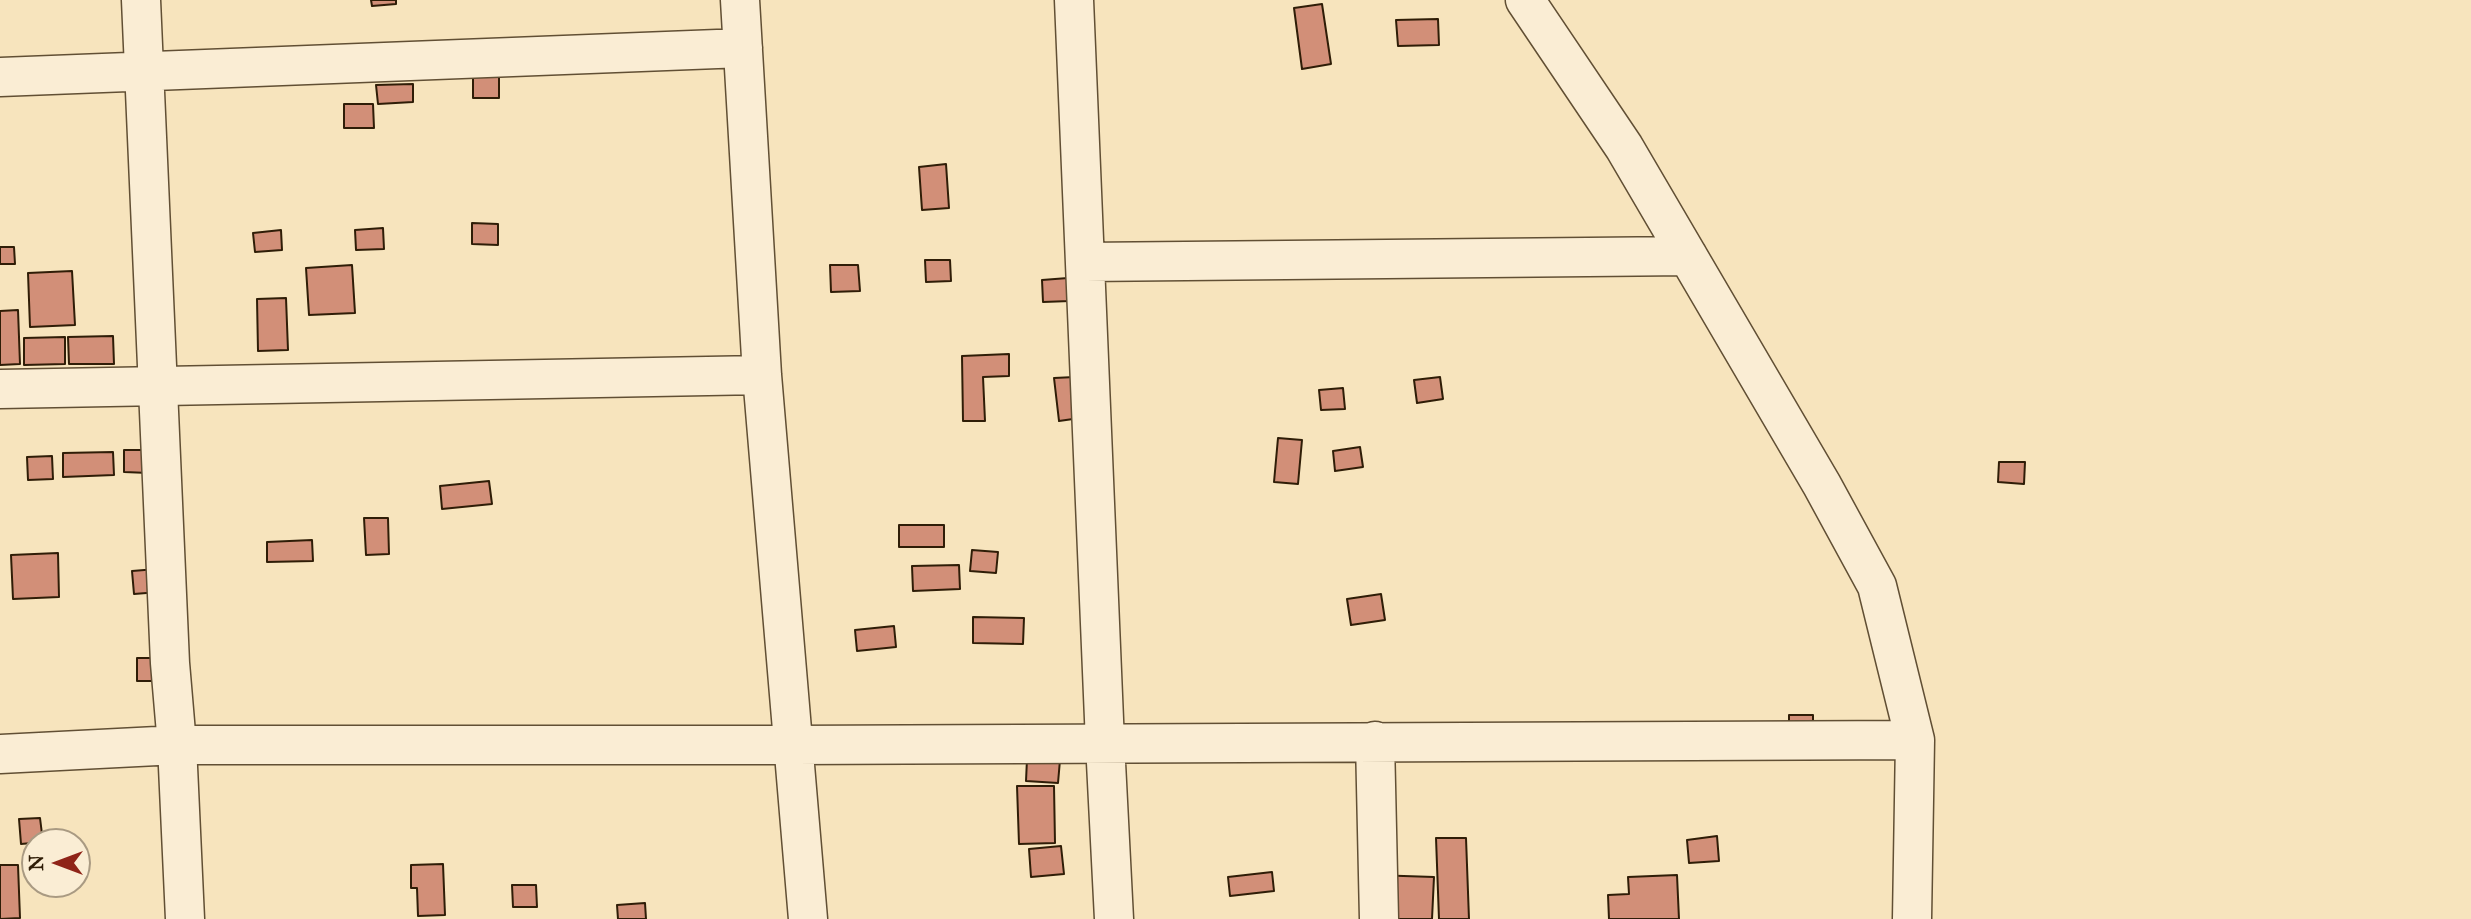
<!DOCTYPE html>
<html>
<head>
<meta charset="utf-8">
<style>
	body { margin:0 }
	#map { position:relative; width:2471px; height:919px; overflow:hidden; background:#f7e4bd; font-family:"IM FELL Great Primer",serif }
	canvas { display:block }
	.north { position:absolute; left:21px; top:828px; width:70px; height:70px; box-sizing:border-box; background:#faedd4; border:2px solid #a99a82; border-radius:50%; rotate:270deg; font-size:19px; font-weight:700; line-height:28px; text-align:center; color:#2f1d07 }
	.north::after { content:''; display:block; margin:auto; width:24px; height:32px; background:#8f2418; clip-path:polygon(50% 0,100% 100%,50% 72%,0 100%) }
</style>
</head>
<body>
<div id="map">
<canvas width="2471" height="919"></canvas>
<div class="north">N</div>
</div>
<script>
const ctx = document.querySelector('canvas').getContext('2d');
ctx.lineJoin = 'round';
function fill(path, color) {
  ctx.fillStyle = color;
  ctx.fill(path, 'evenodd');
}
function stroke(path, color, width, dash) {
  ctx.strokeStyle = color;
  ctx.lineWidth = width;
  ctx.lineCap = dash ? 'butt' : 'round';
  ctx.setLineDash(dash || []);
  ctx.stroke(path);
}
const building = new Path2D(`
	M371 0H396V4L372 6Z
	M1322 4 1331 64 1302 69 1294 8Z
	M1438 19 1439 45 1398 46 1396 20Z
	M473 76H499V98H473Z
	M413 84V102L378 104 376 85Z
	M344 104H373L374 128H344Z
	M946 164 949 208 922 210 919 167Z
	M472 223 498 224V245L472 244Z
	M383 228 384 249 356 250 355 230Z
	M281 230 282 250 255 252 253 233Z
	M0 247H14L15 264H0Z
	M925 260H950L951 281 926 282Z
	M352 265 355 313 309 315 306 268Z
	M830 265H858L860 291 831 292Z
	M72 271 75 325 30 327 28 273Z
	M1068 278 1070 301 1043 302 1042 280Z
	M286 298 288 350 258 351 257 299Z
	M18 310 20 364 0 365V311Z
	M113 336 114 364H69L68 337Z
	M65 337V364L24 365V338Z
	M1009 354V376L983 377 985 421H963L962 356Z
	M1075 377 1080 418 1059 421 1054 378Z
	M1440 377 1443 399 1417 403 1414 380Z
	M1343 388 1345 409 1321 410 1319 390Z
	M1278 438 1302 440 1298 484 1274 482Z
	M1360 447 1363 467 1335 471 1333 451Z
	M124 450H149V473L124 472Z
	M113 452 114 475 63 477V453Z
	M52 456 53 479 28 480 27 457Z
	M1999 462H2025L2024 484 1998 482Z
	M489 481 492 504 442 509 440 486Z
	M364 518H388L389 554 366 555Z
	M899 525H944V547H899Z
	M312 540 313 561 267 562V542Z
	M972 550 998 552 996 573 970 571Z
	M58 553 59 597 13 599 11 555Z
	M959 565 960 589 913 591 912 566Z
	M157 569 159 592 134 594 132 571Z
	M1381 594 1385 620 1351 625 1347 599Z
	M973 617 1024 618 1023 644 973 643Z
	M894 626 896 647 857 651 855 630Z
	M137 658H164V681H137Z
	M1789 715H1813V736H1789Z
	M1027 759 1060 760 1058 783 1026 781Z
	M1017 786H1054L1055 843 1019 844Z
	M40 818 43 842 21 844 19 819Z
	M1717 836 1719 861 1689 863 1687 840Z
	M1436 838H1466L1469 919H1439Z
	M1061 846 1064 874 1031 877 1029 849Z
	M443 864 445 915 418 916 417 888H411V865Z
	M0 865H18L20 918 0 919Z
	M1272 872 1274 891 1230 896 1228 877Z
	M1373 875 1434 877 1432 919H1372Z
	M1677 875 1679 919H1609L1608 895 1629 894 1628 877Z
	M512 885H536L537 907H513Z
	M645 903 646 919H618L617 905Z`);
const minor = new Path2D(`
	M141 0 170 663 177 745 185 919
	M740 0 762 375 808 919
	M1074 0 1105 743 1114 919
	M1525 0 1624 147 1822 485 1877 586 1915 740 1912 919
	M0 77 743 48
	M1085 262 1688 256
	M0 389 762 375
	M1375 741 1379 919
	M0 754 177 745H795L1915 740`);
fill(building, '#d28f78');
stroke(building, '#2f1d07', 2);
stroke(minor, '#614f34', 41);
stroke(minor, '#faedd4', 38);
</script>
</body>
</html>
